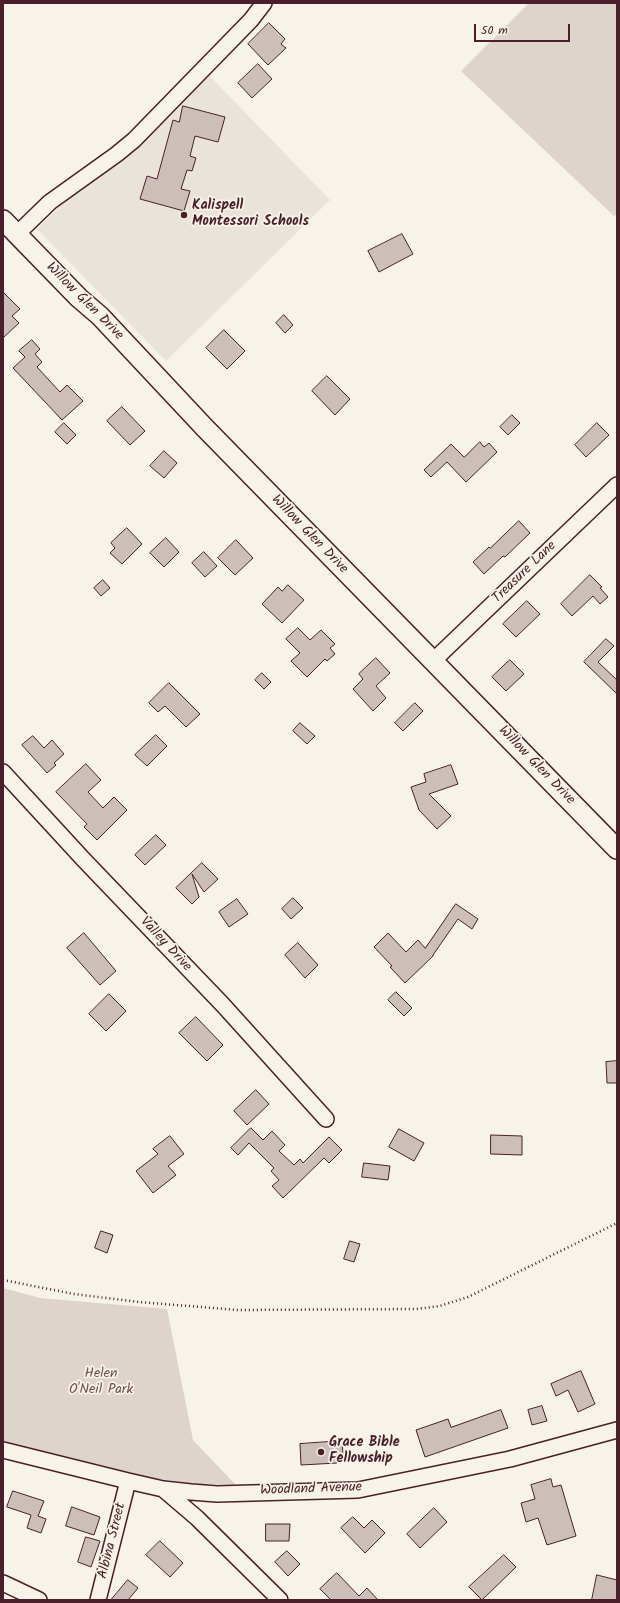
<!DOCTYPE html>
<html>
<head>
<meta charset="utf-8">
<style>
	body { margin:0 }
	#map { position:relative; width:620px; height:1603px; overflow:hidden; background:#f7f3e8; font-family:Kalam,sans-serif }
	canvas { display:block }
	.frame { position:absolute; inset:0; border:4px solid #4a1f2b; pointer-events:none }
	.scale { position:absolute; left:474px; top:24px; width:96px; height:18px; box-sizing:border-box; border:2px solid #4a1f2b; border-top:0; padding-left:5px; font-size:12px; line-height:14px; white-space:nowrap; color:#4a1f2b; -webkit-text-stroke:3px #f7f3e8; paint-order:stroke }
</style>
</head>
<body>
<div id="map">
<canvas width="620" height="1603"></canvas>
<div class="frame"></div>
<div class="scale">50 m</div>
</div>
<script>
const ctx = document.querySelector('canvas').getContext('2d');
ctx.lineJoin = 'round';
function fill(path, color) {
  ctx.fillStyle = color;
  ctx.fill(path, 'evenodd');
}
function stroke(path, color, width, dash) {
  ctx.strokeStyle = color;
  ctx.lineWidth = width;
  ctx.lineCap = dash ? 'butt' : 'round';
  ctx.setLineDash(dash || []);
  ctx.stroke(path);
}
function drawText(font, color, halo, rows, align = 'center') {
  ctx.font = font + ' Kalam,sans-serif';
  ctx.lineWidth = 3.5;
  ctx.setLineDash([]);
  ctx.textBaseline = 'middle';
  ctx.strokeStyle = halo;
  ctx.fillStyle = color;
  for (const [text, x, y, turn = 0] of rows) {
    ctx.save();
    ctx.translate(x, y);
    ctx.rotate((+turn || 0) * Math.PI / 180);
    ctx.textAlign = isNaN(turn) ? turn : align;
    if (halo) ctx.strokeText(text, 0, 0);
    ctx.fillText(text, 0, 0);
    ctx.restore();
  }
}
const built = new Path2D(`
	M202 68 330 200 166 361 37 229Z`);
const green = new Path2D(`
	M529 3H617V214L614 216 461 71Z
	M3 1288 40 1298 167 1309 193 1440 236 1485 196 1484 151 1478 3 1442Z`);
const building = new Path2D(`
	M269 23 285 39 281 44 286 48 268 65 248 44Z
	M258 64 272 79 252 98 238 83Z
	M183 106 225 117 218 142 195 136 190 156 196 158 192 171 187 170 181 189 190 191 184 211 140 199 147 176 157 179 173 120 179 122Z
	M402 234 413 254 379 272 368 251Z
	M3 292 20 309 12 316 19 323 3 338Z
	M284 315 293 325 285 333 276 323Z
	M224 330 245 351 227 369 206 348Z
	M32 340 40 349 35 354 42 362 37 367 60 392 67 385 83 401 62 420 13 368 25 357 19 351Z
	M327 376 350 399 335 415 312 391Z
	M122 407 145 431 130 445 107 421Z
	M512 415 520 423 508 435 500 427Z
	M64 423 76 435 67 444 55 432Z
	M597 423 609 435 586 457 575 445Z
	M480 442 484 447 489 443 497 452 466 482 447 462 431 477 424 470 451 444 464 457Z
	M164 451 177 463 164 478 150 466Z
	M519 521 530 533 505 557 503 556 484 574 473 562 489 547 490 548Z
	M127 528 142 544 122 564 110 553 115 548 111 543Z
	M166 538 179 552 164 567 150 553Z
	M236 540 253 558 235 575 218 558Z
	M204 552 217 566 205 577 192 563Z
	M590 575 602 587 600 588 608 597 600 604 593 596 572 616 561 604Z
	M103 580 110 588 101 596 94 588Z
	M288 585 304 600 282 623 262 604 278 587 282 591Z
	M527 601 540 614 516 637 503 624Z
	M298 628 310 640 321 630 335 644 330 648 335 654 327 661 325 659 307 677 291 661 300 653 286 639Z
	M606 639 614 646 598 662 617 680V694L584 662Z
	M376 658 390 673 376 686 386 698 373 711 353 689 363 679 359 674Z
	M510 660 524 674 506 691 492 677Z
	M262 673 271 682 264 689 255 680Z
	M169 683 200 714 186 727 165 706 158 712 149 703Z
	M415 703 423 711 403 731 395 723Z
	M300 723 315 736 307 744 293 731Z
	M156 735 167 746 147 766 135 755Z
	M33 736 44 748 52 740 64 754 54 763 56 765 47 773 22 745Z
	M86 764 101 780 88 792 103 808 114 797 127 810 97 840 84 827 87 824 56 792Z
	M451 765 458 784 429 794 451 816 437 829 419 810 411 787 426 782 424 774Z
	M156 835 166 845 145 865 135 855Z
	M202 863 218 879 204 892 192 874 199 897 192 904 176 888Z
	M293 898 303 908 291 919 282 909Z
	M237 899 248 914 229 927 219 912Z
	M456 904 478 919 472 929 458 919 433 955V956L405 983 390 967 392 966 374 947 388 933 406 952 418 940 425 948Z
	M84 933 116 971 100 985 67 948Z
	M298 943 318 965 305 978 285 955Z
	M396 992 412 1008 404 1016 388 1000Z
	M109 994 126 1011 106 1031 89 1014Z
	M196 1017 223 1045 207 1061 179 1033Z
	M617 1061V1083H607L606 1062Z
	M256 1090 269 1104 247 1125 234 1111Z
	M251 1128 263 1140 272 1131 285 1145 279 1151 294 1165 300 1159 303 1163 329 1137 342 1150 329 1163 324 1158 283 1198 272 1186 279 1180 271 1171 274 1168 249 1143 238 1155 231 1148Z
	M399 1129 424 1143 414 1161 389 1147Z
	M491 1135 522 1136V1155L491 1154Z
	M170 1136 184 1154 168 1166 176 1175 153 1193 136 1171 158 1154 153 1149Z
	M364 1163 390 1166 388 1180 362 1177Z
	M101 1231 113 1235 107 1253 95 1248Z
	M350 1241 360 1244 354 1262 344 1259Z
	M581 1371 595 1404 578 1412 568 1390 556 1396 551 1384Z
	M542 1406 547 1421 532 1425 528 1410Z
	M501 1410 508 1428 425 1457 416 1430 448 1419 451 1427Z
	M342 1441 343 1454H337V1463L301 1465 300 1444Z
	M551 1479 553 1487 561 1485 576 1536 547 1545 538 1518 526 1522 521 1503 535 1499 531 1485Z
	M13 1491 44 1501 38 1516 46 1519 41 1533 27 1528 31 1515 7 1507Z
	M72 1507 100 1517 94 1535 66 1526Z
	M434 1508 447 1522 420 1548 407 1534Z
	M353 1517 364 1528 372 1520 385 1533 365 1553 341 1528Z
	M266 1524H290L289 1541H266Z
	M86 1537 100 1541 91 1567 78 1562Z
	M160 1541 183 1563 170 1577 146 1555Z
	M287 1551 300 1564 288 1576 275 1562Z
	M504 1555 516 1567 482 1600 469 1587Z
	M337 1573 359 1596 367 1588 378 1600H331L320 1589Z
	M597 1575 617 1580V1600H592Z
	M128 1580 138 1588 128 1600H111Z`);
const path = new Path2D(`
	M3 1280 74 1294 139 1302 238 1310 416 1309 440 1306 468 1297 617 1223`);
const minor = new Path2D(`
	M17 234 50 202 117 154 134 140 251 20 264 3
	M433 661 617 485
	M3 772 84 860 223 1005 326 1119
	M3 1450 128 1481 163 1489 191 1492 217 1494 358 1490 510 1459 617 1430
	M163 1489 197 1518 280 1600
	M3 1583 39 1600
	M98 1600 128 1481`);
const major = new Path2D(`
	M3 220 79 298 100 316 205 428 617 849`);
const markers = [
	[184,215,4,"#4a1f2b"],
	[321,1452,4,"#4a1f2b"]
];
const poiNames = [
	["Kalispell",192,207],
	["Montessori Schools",192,223],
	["Grace Bible",329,1444],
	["Fellowship",329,1460]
];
const streetNames = [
	["Willow Glen Drive",84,302,45],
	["Willow Glen Drive",309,535,46],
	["Treasure Lane",525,573,-44],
	["Willow Glen Drive",536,766,46],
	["Valley Drive",165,945,47],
	["Woodland Avenue",311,1490,-2],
	["Albina Street",113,1541,-76]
];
const parkNames = [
	["Helen",101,1375],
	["O'Neil Park",101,1391]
];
fill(built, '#eae3da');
fill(green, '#ded4cc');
fill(building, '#ccbfb9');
stroke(building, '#4a1f2b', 1);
stroke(minor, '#4a1f2b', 18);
stroke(major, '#4a1f2b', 22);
stroke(path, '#4a1f2b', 2.5, [1, 3]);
stroke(minor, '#f7f3e8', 15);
stroke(major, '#f7f3e8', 19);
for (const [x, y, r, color] of markers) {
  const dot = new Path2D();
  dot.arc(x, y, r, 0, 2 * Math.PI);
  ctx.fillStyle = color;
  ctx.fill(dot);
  stroke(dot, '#f7f3e8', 1.5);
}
drawText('bold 14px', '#4a1f2b', '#f7f3e8', poiNames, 'left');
drawText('14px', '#4a1f2b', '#f7f3e8', streetNames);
drawText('14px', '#6f4c53', '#f7f3e8', parkNames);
</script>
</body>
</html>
